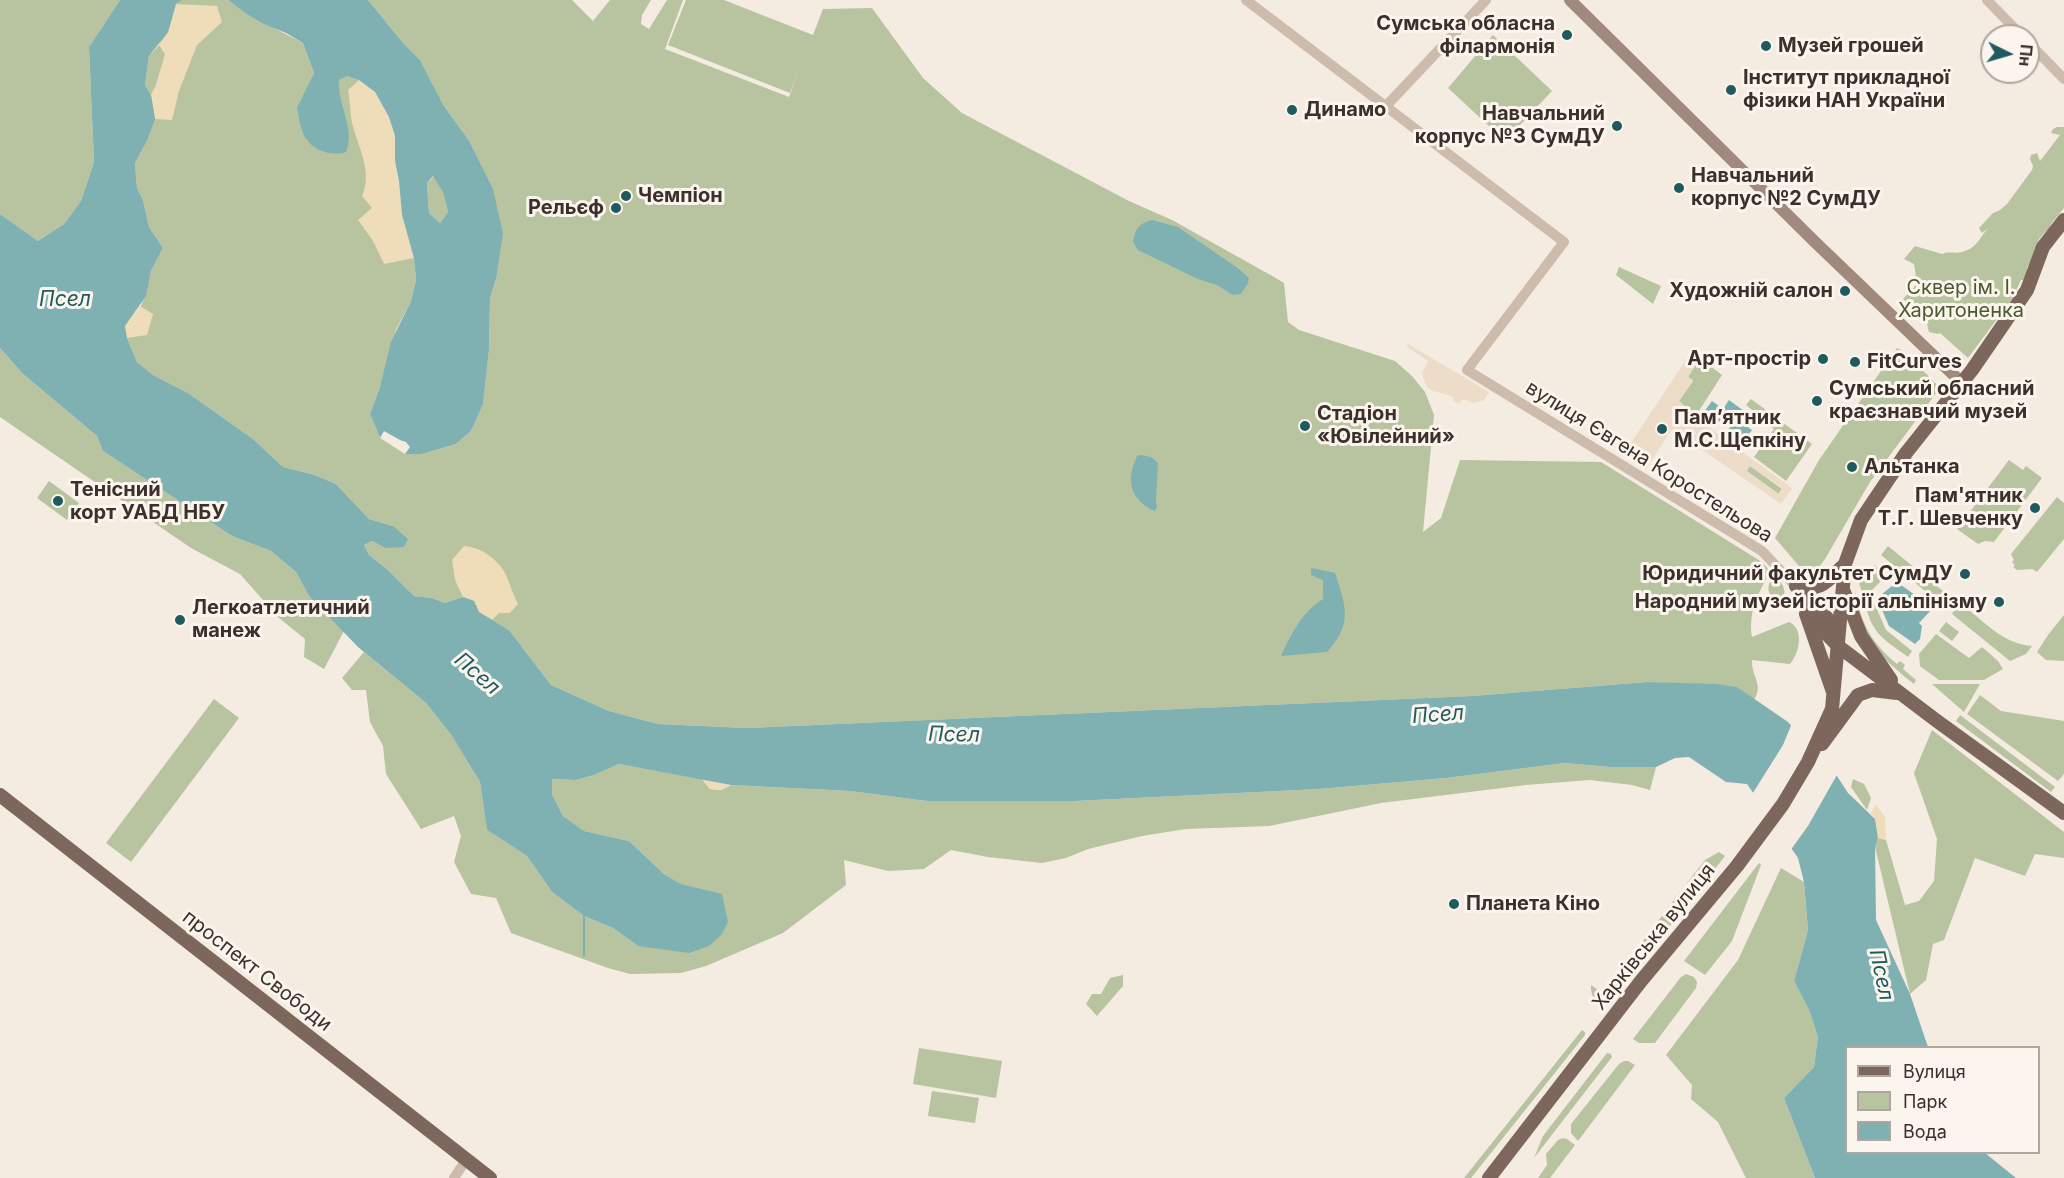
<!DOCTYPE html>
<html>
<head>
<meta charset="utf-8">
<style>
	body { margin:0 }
	#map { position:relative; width:2064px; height:1178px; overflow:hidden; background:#f4ebe1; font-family:Inter,sans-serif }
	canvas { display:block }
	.legend { position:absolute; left:1845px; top:1046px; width:195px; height:108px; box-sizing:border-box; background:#fbf5ee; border:2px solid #aea6a0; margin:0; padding:8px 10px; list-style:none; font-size:18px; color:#3b302b }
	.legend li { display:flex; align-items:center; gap:12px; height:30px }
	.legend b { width:30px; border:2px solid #aea6a0 }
	.north { position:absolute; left:1980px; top:24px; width:60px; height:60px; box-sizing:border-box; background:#fbf5ee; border:2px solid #aea6a0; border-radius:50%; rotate:95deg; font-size:16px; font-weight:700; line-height:24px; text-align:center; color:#3b302b }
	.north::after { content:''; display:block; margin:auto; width:21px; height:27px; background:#1f5a5e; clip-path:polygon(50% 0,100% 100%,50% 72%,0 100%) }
</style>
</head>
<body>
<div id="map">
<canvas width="2064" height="1178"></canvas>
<ul class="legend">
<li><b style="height:8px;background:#7d675c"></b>Вулиця</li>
<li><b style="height:16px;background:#b8c4a0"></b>Парк</li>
<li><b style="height:16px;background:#7fb0b2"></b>Вода</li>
</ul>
<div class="north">Пн</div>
</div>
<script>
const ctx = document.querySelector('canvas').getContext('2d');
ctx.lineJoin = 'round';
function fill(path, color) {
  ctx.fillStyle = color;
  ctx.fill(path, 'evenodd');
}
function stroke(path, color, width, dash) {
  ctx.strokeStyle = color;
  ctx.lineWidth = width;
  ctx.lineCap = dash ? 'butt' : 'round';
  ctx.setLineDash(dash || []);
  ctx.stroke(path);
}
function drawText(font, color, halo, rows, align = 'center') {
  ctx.font = font + ' Inter,sans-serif';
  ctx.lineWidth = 6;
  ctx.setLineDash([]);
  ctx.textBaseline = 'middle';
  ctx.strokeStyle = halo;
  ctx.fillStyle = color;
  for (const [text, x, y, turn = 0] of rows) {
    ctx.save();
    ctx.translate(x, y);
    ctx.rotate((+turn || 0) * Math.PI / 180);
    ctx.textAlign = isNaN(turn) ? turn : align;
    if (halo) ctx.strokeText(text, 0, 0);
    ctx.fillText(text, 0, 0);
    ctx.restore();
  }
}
const green = new Path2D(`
	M0 0H120L89 47 94 162 81 201 64 224 38 241 0 214Z
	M182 0H228L245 13 303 43 314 73 310 82 346 121 338 92 339 80 347 75 359 80 414 258 416 280 411 301 396 330 380 387 370 414 380 438 405 454H422L456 444 471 431 483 403 489 350 490 298 496 279 468 139 444 106 420 60 404 44 368 0H572L593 21 610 0H651L642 15 641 24 649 29 667 0H683L665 49 789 97 798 73 790 93 668 45 686 0H724L813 35 823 9 872 8 923 78 962 113 1129 201 1172 220 1274 277 1284 283 1288 322 1299 330 1395 361 1412 376 1425 392 1434 415 1423 532 1441 518 1460 460 1601 462 1762 562 1771 572C1758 591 1748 613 1752 637L1789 622C1805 629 1799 654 1790 664L1752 660C1751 676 1764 684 1754 700L1737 687 1647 682 1472 696 747 728 658 724 609 711 551 685 509 630 479 612 463 597 445 603 432 598 414 596 387 569 369 555 364 545 372 541 385 548 393 526 369 519 336 484 315 475 283 467 253 439 188 393 153 375 137 362 127 338 145 296 151 271 163 248 149 227 143 200 137 188 135 163 146 143 151 95 145 85 149 56 159 45 176 4Z
	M1493 35 1552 91 1505 141 1448 88Z
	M2057 127H2064V208L2051 224 2050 230H2047L2039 239 2034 256 2027 268V274L2024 280H2021L2012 299 1968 358 1940 333 1938 334 1929 332 1927 324 1929 323 1903 299 1917 284 1914 264 1904 259 1915 246 1942 254C1949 251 1955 254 1962 252 1975 249 1979 240 1987 229L1982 233 1979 228 1993 213 2000 210 2007 204 2032 170 2033 166 2030 159 2031 155 2037 153 2040 161 2060 135 2051 133 2053 129Z
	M434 176 443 192 448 212 440 223 429 213 427 183Z
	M1619 267 1661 286 1653 304 1616 275Z
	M0 348 23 374 97 436 103 451 232 536 271 551 296 572 309 596 344 631 324 669 304 657 305 639 279 618 240 574 191 548 0 417Z
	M1897 348 1905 352 1940 388 1870 482 1825 559 1810 579 1775 538 1819 460Z
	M1700 358 1722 375 1695 417 1683 409 1679 401 1693 381 1688 377Z
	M1751 399 1766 410 1761 417 1746 405Z
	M1771 414 1812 444 1786 481 1754 457 1774 429 1765 422Z
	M2009 460 2023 470 2026 466 2042 478 1994 542 1985 541 1978 544 1957 529Z
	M1750 466 1782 489 1778 494 1746 471Z
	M49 481 79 503 67 520 37 498Z
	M2057 497 2064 503V539L2037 572 2032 569 2017 570 2013 567 2015 565 2012 562 2014 560 2011 554Z
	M1888 546 1954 600 1947 609 1881 555Z
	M1874 565 1887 575 1864 598 1859 583Z
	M1774 577C1782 579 1788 593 1782 600L1772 597C1766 590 1768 583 1774 577Z
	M1855 590C1861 624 1871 642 1897 664L1900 661 1905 665 1903 669 1916 680 1914 684C1882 658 1854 636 1855 590Z
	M1872 598 1886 630 1912 651 1908 657C1884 639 1872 635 1865 603Z
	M1959 603C1985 620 1999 643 2032 646L2026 654 2010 661 1952 614Z
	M2064 615V661L2046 660 2037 652 2048 635Z
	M1946 622 1959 632 1952 641 1939 631Z
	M1936 634 1969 658 1982 647 1998 661 2003 669 1984 680H1939L1920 666 1919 654Z
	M364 652 426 703 452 736 480 782 487 830 527 856 552 892 584 916 613 928 638 946 722 895 681 884 664 874 629 841 584 831 563 816 552 794 551 779 576 780 594 775 619 764 702 779 710 789 721 790 731 785 850 791 927 801H1075L1319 789 1446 778 1565 763 1609 767H1656L1650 790 1632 785 1590 780 1526 785 1381 803 1269 826 1186 829 1142 836 1088 849 1066 858 1042 863 988 857 951 850 924 869 888 871 844 860 846 885 783 933 706 966 681 973 630 974 608 968 511 933 496 898 471 894 454 862 461 836 454 816 421 829 386 774 383 746 370 722 366 690H352L342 678Z
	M1932 684H1980L1964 712Z
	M1980 695 2001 711 2064 721V774L2058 781 1967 714Z
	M214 699 239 718 131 862 106 843Z
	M1960 715 2055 787 2051 792 1956 721Z
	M1932 730 2064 832V858L2035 854 2025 876 1975 858 1944 940 1933 944 1926 980 1910 994 1875 847 1878 838 1886 840 1905 905 1919 901 1934 881 1937 839 1914 773Z
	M1853 779 1864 784 1871 798 1867 810 1851 787Z
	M1719 852 1725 856 1700 888 1687 883 1705 860Z
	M1759 863 1761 865 1732 941 1705 975 1684 961Z
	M1781 868 1804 882 1808 930 1794 981 1809 1010 1818 1037 1814 1067 1784 1098 1815 1178H1746L1718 1122 1691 1099 1692 1085 1666 1055 1738 960Z
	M1680 892 1691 899 1617 994 1613 991 1612 982Z
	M1686 974 1694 977 1697 982 1696 988 1655 1043H1639L1633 1039 1681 977Z
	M1123 975V986L1097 1016 1086 1004 1092 994H1101L1110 978Z
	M1591 985 1612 1000V1001C1599 1006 1590 999 1591 985Z
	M1582 1030 1585 1032V1035L1471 1178H1464Z
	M919 1048 1002 1061 996 1098 913 1084Z
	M1607 1053 1611 1054 1612 1057 1534 1158 1543 1136Z
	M1624 1061H1628L1635 1065 1578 1141 1571 1133V1124L1619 1064Z
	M932 1091 979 1098 975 1123 928 1116Z
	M1563 1138 1567 1139 1575 1145 1550 1178H1538L1547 1165 1546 1154 1558 1140Z`);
const sand = new Path2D(`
	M176 4 217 6 222 22 197 45 179 91 172 120 155 119 151 95 156 85 165 54 159 45 168 32Z
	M359 80 375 92 389 117 395 136V161L399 181 402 215 414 258 384 264 373 241 358 220 372 208 362 196C373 172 358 147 352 123 350 112 350 101 348 90Z
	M140 306 153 314 147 335 127 338 125 326Z
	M464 546C479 547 493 556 502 568 509 578 512 593 518 604L510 613H499L492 620 479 612 474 601 463 597 455 580 452 560Z
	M702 779 731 785 721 790 710 789Z
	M1876 805 1885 817 1886 840 1878 838 1875 819 1871 813Z`);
const plaza = new Path2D(`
	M1408 344 1489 392 1484 400 1474 403 1463 399 1460 403H1456L1454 401 1452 396 1433 391 1427 387 1422 373 1428 361 1406 346Z
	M1691 352 1700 358 1688 377 1693 380 1679 401 1685 406 1683 409 1792 488 1781 504 1672 429 1646 469 1623 455ZM1750 466 1782 488 1779 494 1747 471Z`);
const water = new Path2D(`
	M120 0H182L176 4 168 32 149 56 145 85 151 95 155 119 146 143 135 163 137 188 143 200 149 227 163 248 151 271 146 296 125 326 127 338 137 362 153 375 188 393 253 439 283 467 315 475 336 484 369 519 393 526 408 539 404 547 385 548 372 541 364 545 369 555 387 569 414 596 432 598 445 603 463 597 474 601 479 612 509 630 551 685 609 711 658 724 747 728 1472 696 1647 682 1716 684 1737 687 1788 722 1835 773 1848 793 1875 819 1878 838 1875 847 1876 920 1910 994 1928 1047 1846 1048V1152L1985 1153 2016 1178H1815L1784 1098 1814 1067 1818 1037 1809 1010 1794 981 1808 930 1804 882 1798 858 1747 784 1726 782 1689 757 1675 758 1656 767H1609L1565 763 1446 778 1319 789 1075 801H927L850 791 731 785 619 764 594 775 576 780 552 779V794L563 816 584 831 629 841 664 874 681 884 722 894 728 922 722 934 709 946 689 953 638 946 613 928 584 916 552 892 527 856 487 830 480 782 452 736 426 703 358 647 309 596 296 572 271 551 232 536 103 451 97 436 23 374 0 348V214L38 241 64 224 81 201 94 162 89 47Z
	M228 0H368L404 44 420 60 444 106 468 139 493 189 503 234 496 279 490 298 489 350 483 404 471 431 456 444 422 454H405L380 438 370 414 380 387 391 342 411 301 416 280 414 258 402 215 399 181 395 161V136L389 117 375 92 359 80 347 76 339 80C337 104 356 129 346 152 333 156 316 152 307 140 301 133 299 117 297 108L314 73 303 43 286 33 264 24 245 13ZM433 176 443 192 448 212 440 223 429 213 427 183Z
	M1152 220 1178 227 1239 269 1249 278 1248 283 1241 294 1233 295 1217 285 1198 279 1138 250 1133 242C1135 229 1139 223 1152 220Z
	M1729 400 1744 411 1738 420 1752 430 1741 445 1725 434 1731 426 1721 419 1716 426 1701 416 1712 401 1723 409Z
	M1141 455 1151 457 1158 463 1156 500 1157 508 1154 511C1129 498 1126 480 1137 456Z
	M1311 568 1335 573C1346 607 1353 623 1327 652L1281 656C1292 633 1301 613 1323 599V580L1311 575Z
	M1897 582 1933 608 1919 623 1922 626 1920 639 1915 644 1889 626 1877 598Z`);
const pier = new Path2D(`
	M384 431 400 440 406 442 410 447 405 454 380 438Z
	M1792 723 1838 773 1808 826 1790 851 1751 796 1783 745Z`);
const stream = new Path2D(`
	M584 916V956`);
const tertiary = new Path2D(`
	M1246 0 1564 242 1467 370 1762 551 1801 592
	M1987 0 2022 36
	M2028 42 2064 79
	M1387 105 1486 0
	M454 1178 466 1160`);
const secondary = new Path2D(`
	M1570 0 1815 242 1962 383`);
const primary = new Path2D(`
	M1796 586C1821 593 1828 580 1845 564
	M1844 592 1861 636 1891 680
	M1802 594 1819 626 1838 646 1937 721 2064 813
	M1809 599 1828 619 1836 639
	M1806 614 1833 692
	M1822 744 1858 695 1872 690 1897 693
	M0 795 490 1178
	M1489 1178 1641 981 1737 866 1783 804 1808 762 1832 709 1845 564 1861 520 1906 453 1972 370 2027 290 2043 247 2064 220`);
const markers = [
	[1567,35,6,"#1f5a5e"],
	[1766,46,6,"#1f5a5e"],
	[1731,90,6,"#1f5a5e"],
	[1292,110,6,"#1f5a5e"],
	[1617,126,6,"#1f5a5e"],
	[1679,188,6,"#1f5a5e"],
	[626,196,6,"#1f5a5e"],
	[616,208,6,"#1f5a5e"],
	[1845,291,6,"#1f5a5e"],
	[1823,359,6,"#1f5a5e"],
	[1855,362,6,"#1f5a5e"],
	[1817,401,6,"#1f5a5e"],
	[1305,426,6,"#1f5a5e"],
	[1662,429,6,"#1f5a5e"],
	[1852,467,6,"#1f5a5e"],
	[58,501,6,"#1f5a5e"],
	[2035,508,6,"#1f5a5e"],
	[1965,574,6,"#1f5a5e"],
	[1999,602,6,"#1f5a5e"],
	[180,620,6,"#1f5a5e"],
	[1454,904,6,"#1f5a5e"]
];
const poiNames = [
	["Сумська обласна",1555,24,"right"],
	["філармонія",1555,47,"right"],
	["Музей грошей",1778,46],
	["Інститут прикладної",1743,78],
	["фізики НАН України",1743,101],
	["Динамо",1304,110],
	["Навчальний",1605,114,"right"],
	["корпус №3 СумДУ",1605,137,"right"],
	["Навчальний",1691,176],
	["корпус №2 СумДУ",1691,199],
	["Чемпіон",638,196],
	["Рельєф",604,208,"right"],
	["Художній салон",1833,291,"right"],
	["Арт-простір",1811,359,"right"],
	["FitCurves",1867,362],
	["Сумський обласний",1829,389],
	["краєзнавчий музей",1829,412],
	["Стадіон",1317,414],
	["«Ювілейний»",1317,437],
	["Пам’ятник",1674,418],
	["М.С.Щепкіну",1674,441],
	["Альтанка",1864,467],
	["Тенісний",70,490],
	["корт УАБД НБУ",70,513],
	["Пам'ятник",2023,496,"right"],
	["Т.Г. Шевченку",2023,519,"right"],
	["Юридичний факультет СумДУ",1953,574,"right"],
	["Народний музей історії альпінізму",1987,602,"right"],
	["Легкоатлетичний",192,608],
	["манеж",192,631],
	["Планета Кіно",1466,904]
];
const parkNames = [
	["Сквер ім. І.",1961,288],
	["Харитоненка",1961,311]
];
const streetNames = [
	["вулиця Євгена Коростельова",1649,462,32],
	["Харківська вулиця",1654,937,-51],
	["проспект Свободи",257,971,38]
];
const waterNames = [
	["Псел",65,300],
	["Псел",477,674,41],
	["Псел",1438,715,-4],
	["Псел",954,735,1],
	["Псел",1881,975,78]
];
fill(green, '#b8c4a0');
fill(sand, '#efdcb8');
fill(plaza, '#ecdcc8');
fill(water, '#7fb0b2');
fill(pier, '#f4ebe1');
stroke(stream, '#7fb0b2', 2);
stroke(tertiary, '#cdbbac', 10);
stroke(secondary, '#a18a7d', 12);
stroke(primary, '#7d675c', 14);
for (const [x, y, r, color] of markers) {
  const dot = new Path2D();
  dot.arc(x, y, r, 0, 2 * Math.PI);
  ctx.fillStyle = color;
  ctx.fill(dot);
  stroke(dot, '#fbf5ee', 2);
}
drawText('bold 20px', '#3b302b', '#fbf5ee', poiNames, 'left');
drawText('20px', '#4a5a2e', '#fbf5ee', parkNames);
drawText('20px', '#3b302b', '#fbf5ee', streetNames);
drawText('italic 21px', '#1f5a5e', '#fbf5ee', waterNames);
</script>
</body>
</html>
